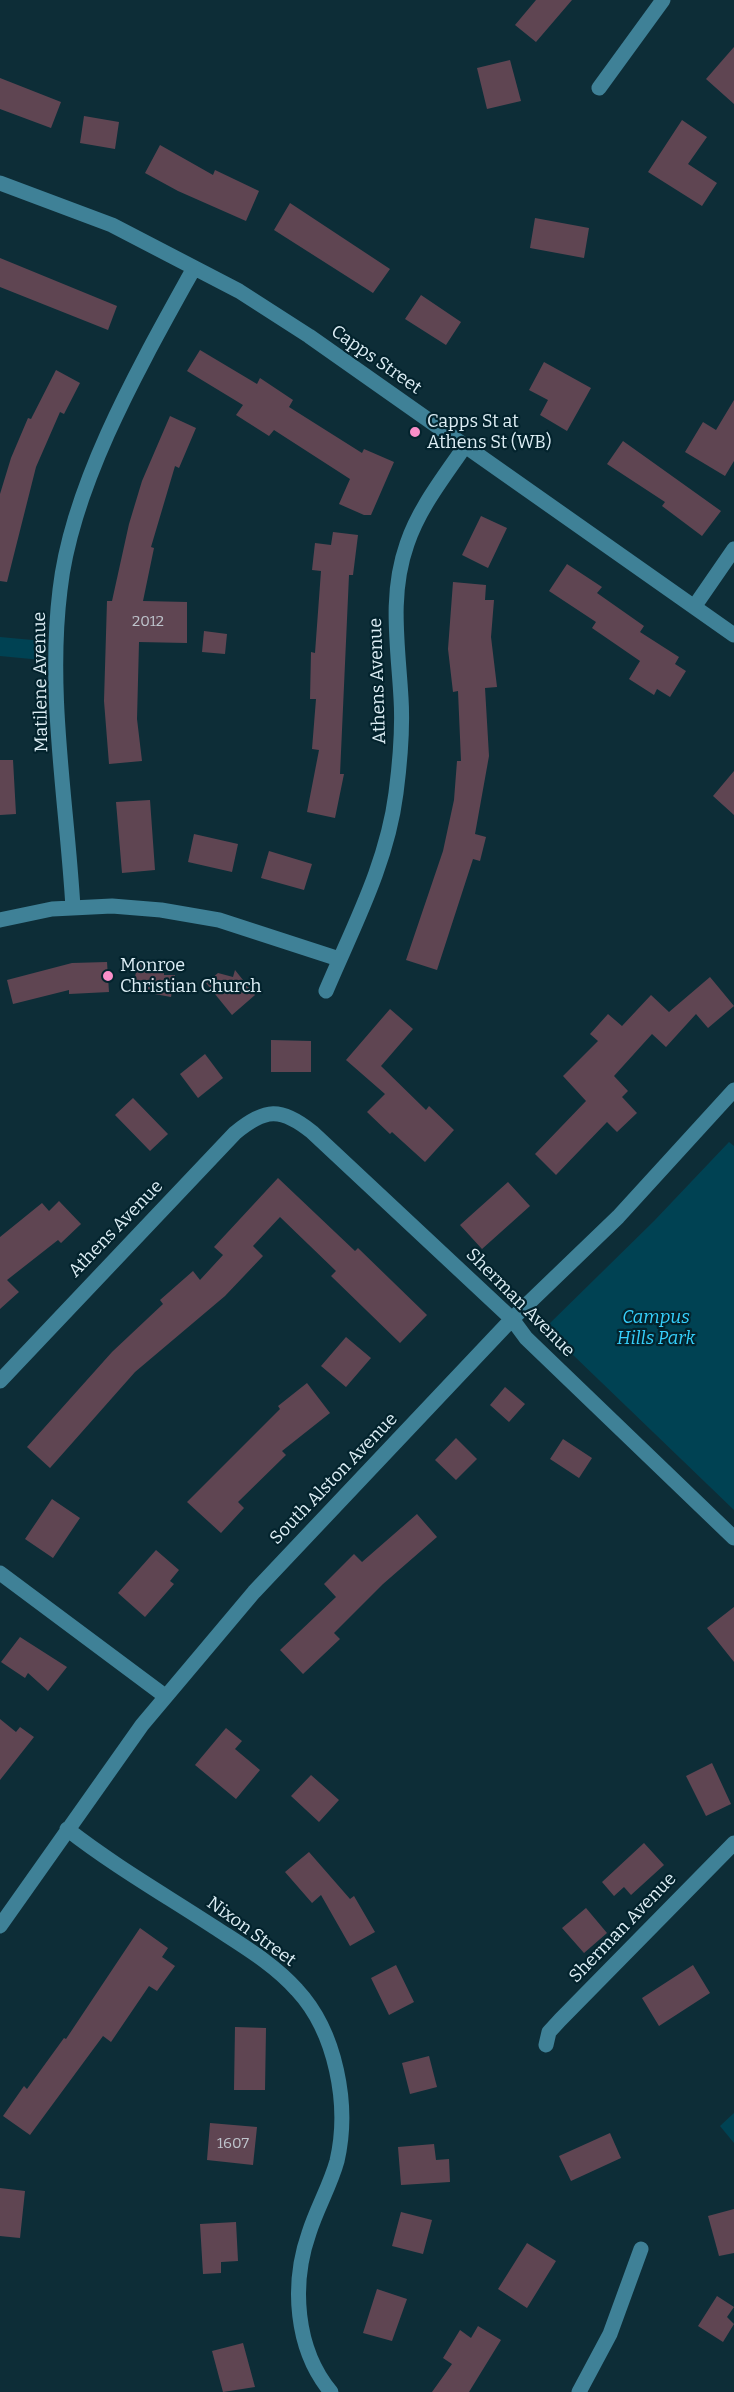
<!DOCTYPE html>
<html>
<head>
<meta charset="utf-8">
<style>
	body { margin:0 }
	canvas { display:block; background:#0d2d37 }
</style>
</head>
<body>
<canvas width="734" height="2392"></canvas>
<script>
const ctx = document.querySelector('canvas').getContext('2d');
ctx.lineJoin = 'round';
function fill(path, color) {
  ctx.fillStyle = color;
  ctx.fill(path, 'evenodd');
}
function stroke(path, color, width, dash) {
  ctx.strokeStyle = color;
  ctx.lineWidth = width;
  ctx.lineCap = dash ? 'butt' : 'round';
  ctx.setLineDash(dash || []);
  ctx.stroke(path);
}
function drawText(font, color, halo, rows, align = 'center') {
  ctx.font = font + ' Bitter,serif';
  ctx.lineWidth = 4.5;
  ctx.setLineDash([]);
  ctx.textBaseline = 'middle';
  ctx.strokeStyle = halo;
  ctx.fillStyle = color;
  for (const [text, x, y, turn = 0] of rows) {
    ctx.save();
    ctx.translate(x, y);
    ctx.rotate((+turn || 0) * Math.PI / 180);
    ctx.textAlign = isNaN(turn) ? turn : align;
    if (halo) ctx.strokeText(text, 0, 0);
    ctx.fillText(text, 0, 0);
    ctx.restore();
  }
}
const green = new Path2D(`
	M0 637 43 641 42 660 0 656Z
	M729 1142 734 1146V1510L545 1328 654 1221Z
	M734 2113V2143L720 2126Z`);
const building = new Path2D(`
	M536 0H572L536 42 515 25Z
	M734 47V104L706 79Z
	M510 60 521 101 487 109 477 68Z
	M0 78 61 102 51 128 0 109Z
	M84 116 119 122 115 149 80 143Z
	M682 120 707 137 688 164 717 183 702 206 648 172Z
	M160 145 213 175 215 170 259 191 246 221 178 191 145 173Z
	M290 203 390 269 373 293 274 230Z
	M535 218 589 228 584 258 530 248Z
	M0 258 117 306 108 330 0 287Z
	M421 295 461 322 446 345 405 319Z
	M200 350 257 384 260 378 293 400 289 407 362 453 364 449 394 462 371 515H364L339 504 350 479 274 430 269 436 236 415 243 405 187 371Z
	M544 362 591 388 567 431 540 415 548 400 529 390Z
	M56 370 80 383 64 414 60 412 36 467 7 582 0 581V494L11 458 28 418 31 419Z
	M734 400V461L725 476 685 452 703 422 716 430Z
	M170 416 196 428 179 468 175 466 151 547 154 548 143 601 187 602V643L139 642 137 719 142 761 109 764 104 701 107 601H112L129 524 142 481Z
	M623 441 721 511 702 536 662 506 665 502 607 464Z
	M481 516 507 528 488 568 462 555Z
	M333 532 358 535 353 575H349L340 774H344L335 818 307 812 319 750 312 749 316 699H310L311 652 315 653 321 571 312 570 315 543 331 545Z
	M567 564 602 587 597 593 644 626 640 632 679 657 675 664 686 671 670 697 657 689 654 695 629 679 640 661 592 628 596 622 549 591Z
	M453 582 486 585 485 600H494L491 637 497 687 485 688 489 756 475 834 486 837 480 861 473 859 437 970 406 960 443 851 454 800 457 761H461L458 691 453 692 448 649Z
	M204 631 227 634 225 654 202 652Z
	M0 760H13L16 814 0 815Z
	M734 771V815L713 796Z
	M150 800 155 870 122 873 116 802Z
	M194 834 238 844 232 872 188 862Z
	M269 851 312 864 304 890 261 878Z
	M138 959 163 963 164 975H175L171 997 133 990Z
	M107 962 109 992 69 994V990L13 1004 7 980 72 963Z
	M235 970 255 995 232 1015 206 983 218 973 233 977Z
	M710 977 734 1006 708 1028 696 1014 666 1047 652 1034 614 1076 628 1091 622 1097 637 1113 617 1132 607 1122 556 1175 535 1154 586 1101 563 1076 598 1041 590 1034 608 1014 622 1026 651 995 669 1012Z
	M390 1009 413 1029 381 1066 426 1110 429 1106 454 1130 425 1162 392 1132 390 1134 367 1112 385 1094 346 1060Z
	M271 1040 311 1041V1072H271Z
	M205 1054 223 1078 198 1098 180 1074Z
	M133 1098 168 1134 150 1151 115 1115Z
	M278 1178 355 1251 358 1248 427 1315 400 1343 331 1276 336 1271 280 1217 253 1246 263 1256 225 1296 135 1372 50 1468 27 1447 112 1352 163 1304 160 1300 193 1271 200 1280 223 1255 214 1247Z
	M508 1182 530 1206 482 1249 460 1225Z
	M59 1201 81 1224 61 1243 58 1240 7 1280 19 1292 0 1309V1237L42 1203 49 1211Z
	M346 1337 371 1358 346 1387 321 1366Z
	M307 1383 330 1413 282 1451 286 1455 238 1502 244 1508 221 1533 187 1502 280 1409 278 1406Z
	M505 1387 525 1404 509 1422 490 1405Z
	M456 1438 477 1459 456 1480 435 1460Z
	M563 1439 592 1458 579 1478 550 1459Z
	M52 1499 80 1518 53 1558 25 1539Z
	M417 1514 437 1537 383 1584 334 1633 340 1639 303 1674 280 1650 336 1597 324 1584 354 1554 362 1562Z
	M156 1550 179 1570 170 1581 174 1584 145 1617 118 1593Z
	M734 1607V1662L707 1628Z
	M20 1637 67 1667 48 1691 28 1673 25 1678 1 1662Z
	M0 1719 16 1732 20 1727 34 1737 0 1780Z
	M226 1728 242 1741 235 1749 260 1770 236 1799 195 1765Z
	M712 1763 731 1804 706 1816 686 1776Z
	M311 1775 339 1800 319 1822 291 1796Z
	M644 1843 664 1865 631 1895 624 1887 614 1896 602 1882Z
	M309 1852 350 1899 354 1896 375 1932 350 1946 321 1895 312 1903 285 1872Z
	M586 1908 607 1933 584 1953 562 1928Z
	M140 1928 168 1948 162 1957 175 1966 157 1991 149 1986 111 2042 103 2036 30 2135 3 2116 24 2086 27 2089 64 2038 66 2039Z
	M396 1965 414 2002 389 2015 371 1978Z
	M693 1965 710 1993 659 2026 642 1998Z
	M235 2027 266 2028 265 2090H234Z
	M429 2056 437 2087 410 2094 402 2063Z
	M210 2123 257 2127 253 2165 207 2160Z
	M610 2133 621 2158 571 2181 559 2156Z
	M434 2144 436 2160 449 2159 450 2182 401 2185 398 2147Z
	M0 2188 25 2191 20 2238 0 2236Z
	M734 2209V2253L719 2256 708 2216Z
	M401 2212 432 2220 423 2254 392 2246Z
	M236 2222 238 2261 221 2262V2273L203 2274 200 2224Z
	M527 2243 556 2261 527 2308 498 2289Z
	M377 2289 407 2299 392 2341 363 2333Z
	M717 2296 734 2307 727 2317 734 2324 723 2342 698 2326Z
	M478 2326 501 2340 469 2392H432L452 2364 443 2358 460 2330 471 2338Z
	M243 2343 255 2387 223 2392 212 2351Z`);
const minor = new Path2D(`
	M599 88 663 0
	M0 183 112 225 239 291 309 336 734 635
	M694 607 734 549
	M73 908C67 803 47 695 60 590 72 483 142 362 194 268
	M0 920 52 909 112 906 161 910 219 920 339 959
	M326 991C353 927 387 864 396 793 400 762 403 729 401 698 398 645 389 595 407 544 419 508 444 477 465 446
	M0 1381 235 1133C265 1108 281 1107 312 1132L512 1319 526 1338 734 1538
	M0 1573 165 1696
	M67 1829C113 1865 165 1895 214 1927 243 1946 274 1964 297 1990 336 2032 350 2105 337 2161 330 2186 317 2208 309 2233 291 2284 295 2349 331 2392
	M0 1926 142 1725 254 1592 512 1319 618 1217 734 1090
	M546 2045 549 2032 560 2020 734 1843
	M579 2392 610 2334 641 2249`);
const markers = [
	[415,432,6,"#f98fc9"],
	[108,976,6,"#f98fc9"]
];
const numberNames = [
	["2012",148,622],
	["1607",233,2144]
];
const streetNames = [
	["Capps Street",376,360,35],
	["Athens Avenue",378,681,-92],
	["Matilene Avenue",41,682,-91],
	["Athens Avenue",116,1229,-46],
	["Sherman Avenue",520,1303,45],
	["South Alston Avenue",334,1479,-46],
	["Sherman Avenue",623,1928,-46],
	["Nixon Street",251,1932,36]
];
const poiNames = [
	["Capps St at",427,422],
	["Athens St (WB)",427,443],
	["Monroe",120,966],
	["Christian Church",120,987]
];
const parkNames = [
	["Campus",656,1318],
	["Hills Park",656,1339]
];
fill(green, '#004253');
fill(building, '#5f4552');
stroke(minor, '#3f8197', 15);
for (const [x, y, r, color] of markers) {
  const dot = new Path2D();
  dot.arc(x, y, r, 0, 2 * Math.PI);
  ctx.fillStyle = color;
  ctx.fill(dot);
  stroke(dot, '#03232d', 2);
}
drawText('15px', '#bec4cc', null, numberNames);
drawText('18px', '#ddeef5', '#03232d', streetNames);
drawText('18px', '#ddeef5', '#03232d', poiNames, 'left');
drawText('italic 18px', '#36d1fd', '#03232d', parkNames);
</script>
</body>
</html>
